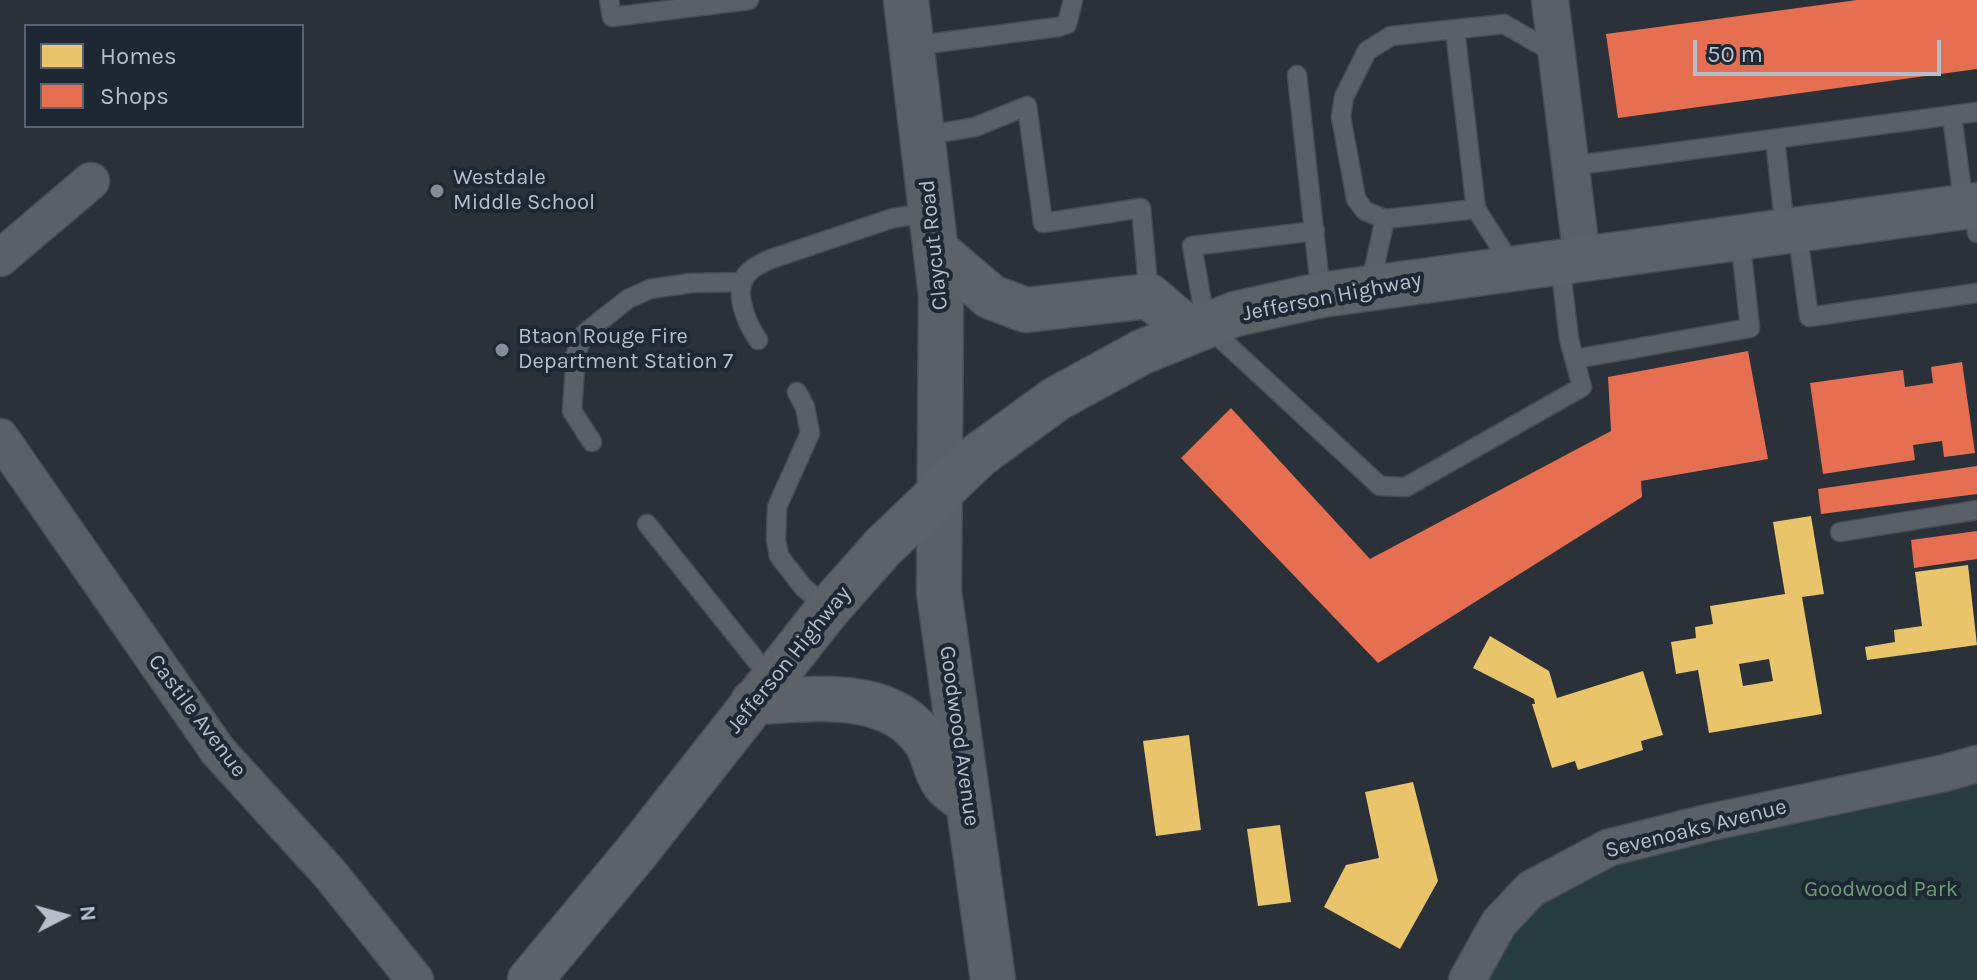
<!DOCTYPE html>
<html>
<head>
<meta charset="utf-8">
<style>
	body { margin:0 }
	#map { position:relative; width:1977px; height:980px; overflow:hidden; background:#2a3139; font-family:Karla,sans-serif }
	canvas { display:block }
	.legend { position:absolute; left:24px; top:24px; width:280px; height:104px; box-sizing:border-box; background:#1d2834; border:2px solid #5a6470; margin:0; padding:10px 14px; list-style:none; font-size:24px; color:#b5beca }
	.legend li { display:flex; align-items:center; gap:16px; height:40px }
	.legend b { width:40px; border:2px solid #5a6470 }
	.north { position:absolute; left:24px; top:876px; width:80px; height:80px; -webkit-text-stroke:6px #1d2834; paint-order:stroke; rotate:84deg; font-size:22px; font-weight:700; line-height:32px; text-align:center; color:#b5beca }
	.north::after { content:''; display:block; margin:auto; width:28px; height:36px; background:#b5beca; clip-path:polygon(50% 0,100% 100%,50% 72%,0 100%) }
	.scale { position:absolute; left:1693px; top:40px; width:248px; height:36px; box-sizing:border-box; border:4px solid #b5beca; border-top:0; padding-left:10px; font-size:24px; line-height:28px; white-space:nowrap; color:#b5beca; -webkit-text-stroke:6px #1d2834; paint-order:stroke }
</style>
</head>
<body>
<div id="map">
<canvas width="1977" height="980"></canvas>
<ul class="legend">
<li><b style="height:22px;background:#e9c46a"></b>Homes</li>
<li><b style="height:22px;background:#e76f51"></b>Shops</li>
</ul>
<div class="north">N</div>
<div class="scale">50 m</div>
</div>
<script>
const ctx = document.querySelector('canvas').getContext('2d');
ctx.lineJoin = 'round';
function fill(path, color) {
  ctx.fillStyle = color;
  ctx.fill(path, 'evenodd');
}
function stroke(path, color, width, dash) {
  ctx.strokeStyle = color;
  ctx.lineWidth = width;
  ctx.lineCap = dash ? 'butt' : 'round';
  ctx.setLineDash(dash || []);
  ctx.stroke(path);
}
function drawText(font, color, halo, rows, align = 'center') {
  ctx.font = font + ' Karla,sans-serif';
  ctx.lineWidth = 8;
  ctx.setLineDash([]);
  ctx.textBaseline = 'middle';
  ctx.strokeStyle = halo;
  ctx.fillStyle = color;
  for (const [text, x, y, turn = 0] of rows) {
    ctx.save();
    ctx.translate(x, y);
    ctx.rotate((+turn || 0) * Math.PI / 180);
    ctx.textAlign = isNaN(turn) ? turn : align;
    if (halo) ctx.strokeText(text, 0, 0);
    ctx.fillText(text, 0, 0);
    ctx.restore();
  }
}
const green = new Path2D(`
	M1977 778V980H1488L1526 916 1568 880 1604 862Z`);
const homes = new Path2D(`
	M1811 516 1824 594 1802 597 1822 714 1709 733 1698 670 1676 674 1671 642 1696 638 1695 627 1713 624 1710 606 1785 594 1773 522ZM1769 659 1773 681 1743 686 1739 664Z
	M1968 565 1977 645 1867 660 1865 647 1895 642 1894 630 1922 626 1915 572Z
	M1490 636 1549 671 1557 698 1643 671 1663 735 1641 741 1643 750 1578 770 1575 761 1552 768 1532 704H1535L1534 699 1473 668Z
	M1189 735 1201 830 1156 836 1143 741Z
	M1413 782 1438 881 1400 949 1324 907 1346 865 1379 858 1365 792Z
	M1280 825 1291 902 1258 906 1247 829Z`);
const shops = new Path2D(`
	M1857 0H1977V69L1618 118 1606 34Z
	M1748 351 1768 459 1641 481 1642 497 1378 663 1181 458 1231 408 1370 559 1611 431 1608 377Z
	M1962 362 1975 453 1944 457 1942 441 1913 445 1915 460 1823 474 1810 383 1903 370 1905 387 1933 383 1931 367Z
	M1977 466V494L1821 514 1818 489Z
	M1977 531V559L1914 568 1911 540Z`);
const service = new Path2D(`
	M609 0 612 17 749 0
	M1455 30 1476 209
	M911 46 1058 27 1067 24 1073 0
	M1297 75 1321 295
	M1952 116 1964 207
	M922 136 975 127 1027 106 1043 223 1141 208 1149 296
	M1775 139 1785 230
	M1570 166 1977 112
	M1974 205 1977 233
	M1385 219 1365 211 1356 199 1341 117 1344 97 1367 51 1391 36 1504 24 1556 54
	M1797 230 1809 317 1977 293
	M1315 231 1192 246 1206 325 1380 486 1406 487 1582 387 1569 339 1560 263
	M1370 286 1385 219 1476 209 1513 267
	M758 340C746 322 730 287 751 270 756 266 763 263 768 260L893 218 933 212
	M1575 359 1750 328 1740 237
	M797 392 805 407 810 433 777 507 776 540 779 556 803 587 828 609
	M592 442 572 411 576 353 585 333 628 299 650 289 691 283 742 282
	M647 524 771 679
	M1840 532 1977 510`);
const minor = new Path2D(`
	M1550 0 1582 259
	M0 258 91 181
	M0 437 218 751 330 874 415 980
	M1467 980 1499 923 1531 889 1608 848 1707 823 1945 773 1977 764`);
const tertiary = new Path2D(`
	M906 0 941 295 939 592 993 980`);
const primary = new Path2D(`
	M937 251 991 297 1026 310 1149 296 1190 331
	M753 702C809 700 890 686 926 742 934 754 935 771 944 783 949 790 961 797 968 803
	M530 980 635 854 828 609 883 547 979 455 1056 399 1142 352 1235 314 1321 295 1977 205`);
const markers = [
	[437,191,8,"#848d97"],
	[502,350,8,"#848d97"]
];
const poiNames = [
	["Westdale",453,178],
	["Middle School",453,203],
	["Btaon Rouge Fire",518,337],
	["Department Station 7",518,362]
];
const streetNames = [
	["Claycut Road",934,245,-96],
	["Jefferson Highway",1332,297,-11],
	["Jefferson Highway",789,660,-51],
	["Castile Avenue",197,716,53],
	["Goodwood Avenue",959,736,82],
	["Sevenoaks Avenue",1696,829,-14]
];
const parkNames = [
	["Goodwood Park",1881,890]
];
fill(green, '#273c3f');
fill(homes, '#e9c46a');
fill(shops, '#e76f51');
stroke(service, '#484d54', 21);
stroke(minor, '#484d54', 39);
stroke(tertiary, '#484d54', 47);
stroke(primary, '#484e56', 47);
stroke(service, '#5a6067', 18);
stroke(minor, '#5a6067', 36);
stroke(tertiary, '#5a6067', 44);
stroke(primary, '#5d6268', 44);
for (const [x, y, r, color] of markers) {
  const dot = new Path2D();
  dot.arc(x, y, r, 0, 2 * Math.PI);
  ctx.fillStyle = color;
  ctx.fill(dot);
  stroke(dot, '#1d2834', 3);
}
drawText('22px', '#b5beca', '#1d2834', poiNames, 'left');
drawText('22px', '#b5beca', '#1d2834', streetNames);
drawText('22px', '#6b9b75', '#1d2834', parkNames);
</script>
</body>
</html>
